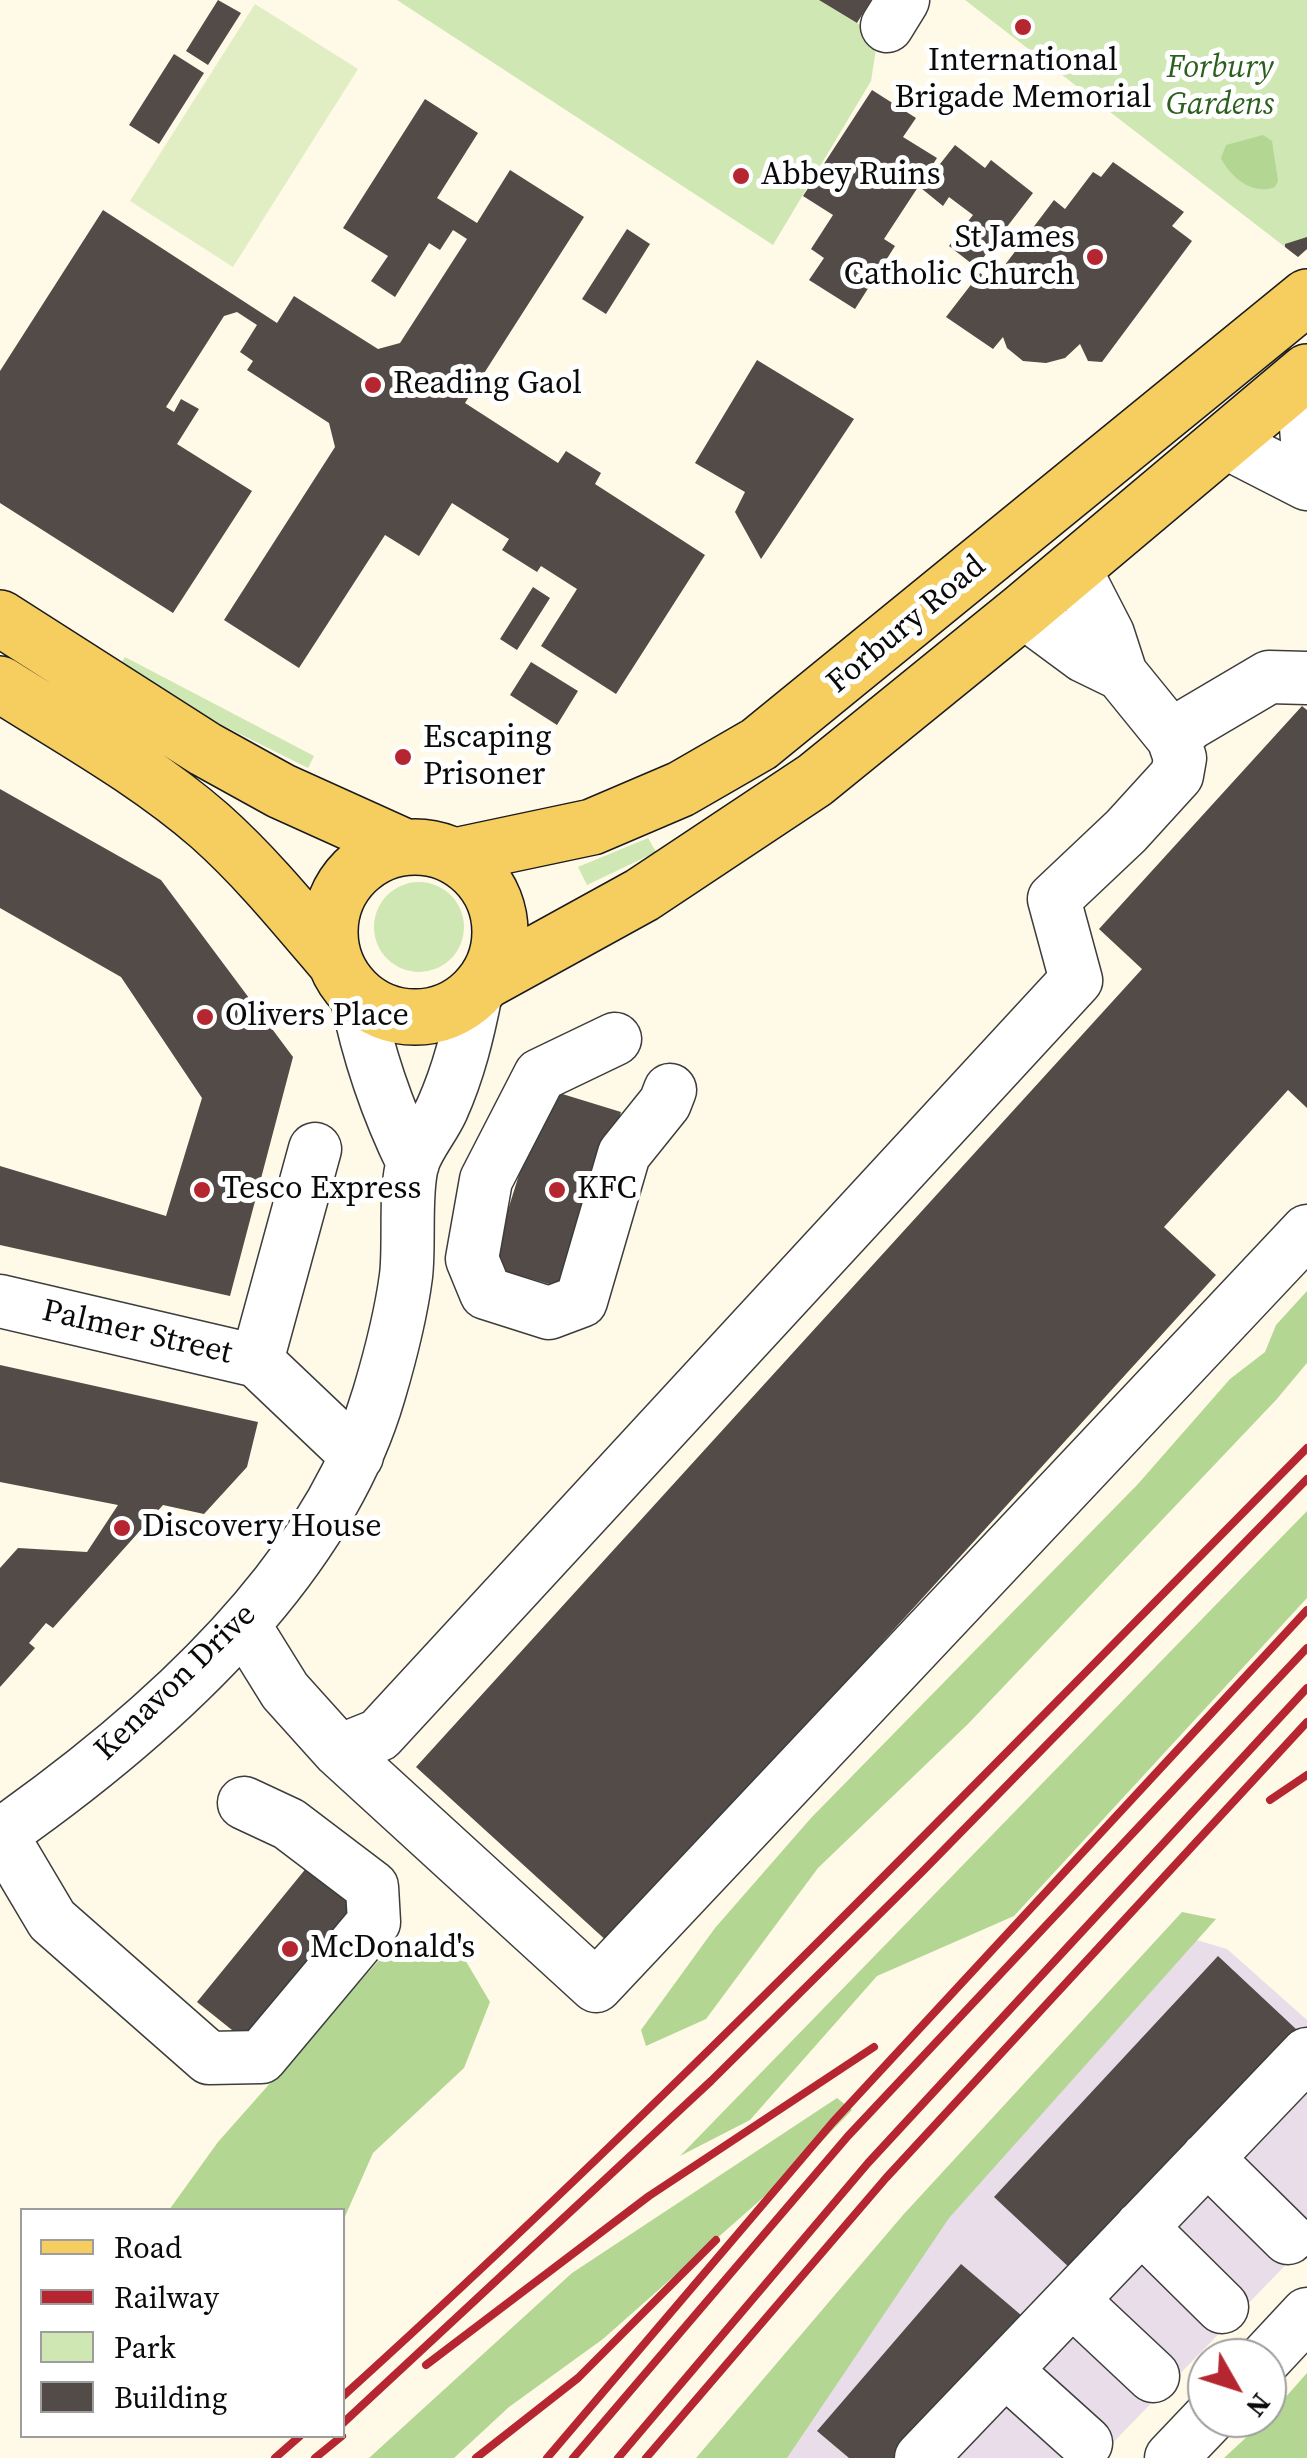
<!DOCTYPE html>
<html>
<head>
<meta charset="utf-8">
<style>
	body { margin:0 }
	#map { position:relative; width:1307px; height:2458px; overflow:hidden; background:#fff9e7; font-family:"Source Serif 4",serif }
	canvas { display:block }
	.legend { position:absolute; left:20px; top:2208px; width:325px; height:230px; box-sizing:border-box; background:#fff; border:2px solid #9d9d9d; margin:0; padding:12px 18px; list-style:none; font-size:30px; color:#0a0a0a }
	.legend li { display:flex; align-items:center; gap:20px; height:50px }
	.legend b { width:50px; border:2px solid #9d9d9d }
	.north { position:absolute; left:1187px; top:2338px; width:100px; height:100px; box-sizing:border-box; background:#fff; border:2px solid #9d9d9d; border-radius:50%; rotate:129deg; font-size:28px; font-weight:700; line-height:40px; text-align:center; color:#0a0a0a }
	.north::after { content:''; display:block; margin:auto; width:35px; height:45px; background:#b52630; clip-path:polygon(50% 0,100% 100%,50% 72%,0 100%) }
</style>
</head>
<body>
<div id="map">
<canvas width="1307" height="2458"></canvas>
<ul class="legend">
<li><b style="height:12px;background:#f6ce60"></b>Road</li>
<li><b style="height:12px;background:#b52630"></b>Railway</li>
<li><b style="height:28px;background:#cfe7b3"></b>Park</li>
<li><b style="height:28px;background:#524b47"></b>Building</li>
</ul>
<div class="north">N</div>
</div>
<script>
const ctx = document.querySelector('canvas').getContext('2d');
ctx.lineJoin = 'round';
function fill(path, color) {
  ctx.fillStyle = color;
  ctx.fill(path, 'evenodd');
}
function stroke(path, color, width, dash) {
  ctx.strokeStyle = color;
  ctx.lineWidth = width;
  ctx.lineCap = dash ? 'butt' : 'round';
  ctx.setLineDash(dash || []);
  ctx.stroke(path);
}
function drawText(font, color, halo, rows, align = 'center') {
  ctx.font = font + ' "Source Serif 4",serif';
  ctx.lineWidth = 10;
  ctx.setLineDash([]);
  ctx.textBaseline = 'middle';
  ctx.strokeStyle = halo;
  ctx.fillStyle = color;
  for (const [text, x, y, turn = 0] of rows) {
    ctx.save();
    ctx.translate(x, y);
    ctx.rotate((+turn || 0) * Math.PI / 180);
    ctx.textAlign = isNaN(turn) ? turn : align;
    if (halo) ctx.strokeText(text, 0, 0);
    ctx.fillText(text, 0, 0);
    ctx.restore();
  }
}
const industrial = new Path2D(`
	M1193 1939 1227 1949 1307 2020V2243L1098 2458H775L937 2207Z`);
const green = new Path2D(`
	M397 0H819L878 36 871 81 773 245Z
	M965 0H1307V249L1298 257Z
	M125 657 314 756 308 768 210 719 121 663Z
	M648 838 656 852 587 885 578 867Z
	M374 927a45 45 0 1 1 90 0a45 45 0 1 1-90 0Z`);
const forest = new Path2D(`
	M1263 135 1272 141 1278 181 1275 187C1253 196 1230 177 1221 158L1226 145Z
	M1307 1291V1363L1276 1400 968 1724 818 1868 706 2019 646 2046 641 2030 715 1928 811 1818 1138 1484 1230 1379 1265 1352 1276 1325Z
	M1307 1511V1598L1014 1916 877 1976 750 2120 680 2156Z
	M1182 1912 1216 1919 949 2218 787 2458H696L903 2215Z
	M454 1941 490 2002 464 2068 373 2153 343 2221 342 2210H169L218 2142 388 1950Z
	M837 2098 852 2110 792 2172 603 2339 509 2407 454 2458H369L572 2273Z
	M1307 2373V2458H1224L1267 2418Z`);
const pitch = new Path2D(`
	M255 4 358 69 233 267 130 201Z`);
const building = new Path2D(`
	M218 0 241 13 208 65 186 51Z
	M819 0H871L857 23Z
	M174 54 204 73 159 144 129 125Z
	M872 90 916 118 903 137 937 158 884 239 895 246 855 309 809 280 824 258 811 249 833 215 803 196Z
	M425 99 478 133 437 198 477 223 510 170 584 217 465 403 558 463 566 451 601 473 595 484 705 555 616 694 541 646 577 589 541 566 537 572 502 550 509 539 452 503 419 556 385 535 299 668 224 620 335 447 329 423 247 370 253 361 240 352 257 325 237 312 224 316 166 407 174 412 181 399 199 409 177 444 252 491 173 613 0 503V371L103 210 277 323 294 296 378 349 400 343 467 239 453 230 440 250 429 243 395 297 371 281 388 256 343 228Z
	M955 145 985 168 991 160 1033 193 976 267 949 246 973 215 949 197 943 206 921 188Z
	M1113 162 1184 212 1172 226 1192 241 1102 362 1088 361 1080 344 1065 358 1046 363 1023 361 1007 348 1003 337 993 349 946 317 980 273 992 282 1054 200 1065 209 1093 172 1101 177Z
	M627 229 650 244 606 314 582 299Z
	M1307 237V249L1298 257 1285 247V244Z
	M757 360 854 419 761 559 735 512 745 492 695 463Z
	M533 587 550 598 517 650 500 639Z
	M531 662 578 691 557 725 510 695Z
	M1302 706 1307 710V1108L1288 1090 1164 1227 1216 1275 609 1943 416 1767 1142 969 1099 929Z
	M0 789 161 880 293 1057 230 1296 0 1245V1166L166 1216 202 1098 121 977 0 908Z
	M546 1089 621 1112 570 1290 490 1267Z
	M0 1365 258 1422 247 1467 204 1514 163 1505 53 1628 46 1623 29 1643 35 1648 0 1687V1568L18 1548 87 1552 118 1505 0 1482Z
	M312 1861 372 1910 257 2050 197 2002Z
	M1218 1956 1296 2029 1072 2270 994 2197Z
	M961 2264 1021 2315 898 2458H849L817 2431Z`);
const minor = new Path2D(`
	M887 26 903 0
	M1302 377 1307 440
	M1225 442 1307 484
	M1023 611 1084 656 1121 674
	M1173 738 1191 723 1269 677 1307 678
	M356 994C368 1054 386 1108 413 1163
	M615 1039 540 1075 486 1180 472 1259 486 1293 549 1313 581 1301 624 1154 665 1103 670 1090
	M0 1301 257 1361 357 1456
	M257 1361 315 1149
	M244 1625 285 1691 339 1751 596 1986 1307 1231
	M339 1751 379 1735 1076 980 1054 899 1126 831 1177 775 1180 758 1173 738 1121 674 1108 634 1074 568
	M1 1834 52 1920 209 2058 261 2057 374 1922 372 1887 289 1824 244 1803
	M0 1835C151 1729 326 1576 379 1394 390 1357 401 1314 406 1276 410 1244 404 1190 413 1162 419 1144 434 1127 442 1109 459 1071 468 1033 476 993
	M1207 2158 1288 2238
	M1141 2227 1222 2307
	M1072 2300 1153 2376
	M1266 2358 1307 2314
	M1005 2370 1086 2443
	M921 2458 1307 2054
	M1171 2458 1209 2418`);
const major = new Path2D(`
	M0 618 205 749 281 791 405 847
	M0 684C71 729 147 771 210 826 256 867 295 915 335 962
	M330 932a85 85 0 1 1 170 0a85 85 0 1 1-170 0Z
	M455 856 592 827 681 789 759 744 1307 297
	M484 982 642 895 815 780 1023 611 1307 372`);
const rail = new Path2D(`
	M1270 1800 1307 1775
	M426 2365 649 2196 874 2047
	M342 2397C677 2094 990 1768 1307 1448
	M342 2424 711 2081 922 1872 1307 1479
	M275 2458 300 2436
	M315 2458 342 2436
	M476 2458 578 2378 716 2240
	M547 2458 833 2122 1307 1610
	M573 2458 848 2136 1307 1648
	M618 2458 868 2163 1307 1688
	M646 2458 886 2178 1307 1722`);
const markers = [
	[1023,27,10,"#b52630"],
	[741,176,10,"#b52630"],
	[1095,257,10,"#b52630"],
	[373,385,10,"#b52630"],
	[403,757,10,"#b52630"],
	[205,1017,10,"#b52630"],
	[202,1190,10,"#b52630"],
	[557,1190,10,"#b52630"],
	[122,1528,10,"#b52630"],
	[290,1949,10,"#b52630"]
];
const poiNames = [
	["International",1023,62,"center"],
	["Brigade Memorial",1023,99,"center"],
	["Abbey Ruins",761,176],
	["St James",1075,239,"right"],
	["Catholic Church",1075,276,"right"],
	["Reading Gaol",393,385],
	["Escaping",423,739],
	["Prisoner",423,776],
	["Olivers Place",225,1017],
	["Tesco Express",222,1190],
	["KFC",577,1190],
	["Discovery House",142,1528],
	["McDonald's",310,1949]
];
const parkNames = [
	["Forbury",1220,69],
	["Gardens",1220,106]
];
const streetNames = [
	["Forbury Road",907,625,-40],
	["Palmer Street",137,1333,13],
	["Kenavon Drive",176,1683,-44]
];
fill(industrial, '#e8dde9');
fill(green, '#cfe7b3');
fill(forest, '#b3d793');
fill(pitch, '#e1eec4');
fill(building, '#524b47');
stroke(minor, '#3d3d3d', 55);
stroke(major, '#1b1b1b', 58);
stroke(minor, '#fff', 52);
stroke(major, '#f6ce60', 55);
stroke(rail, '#b52630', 8);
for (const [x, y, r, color] of markers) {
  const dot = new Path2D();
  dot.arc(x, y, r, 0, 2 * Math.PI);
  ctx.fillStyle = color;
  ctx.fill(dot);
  stroke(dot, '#fff', 4);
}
drawText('32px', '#0a0a0a', '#fff', poiNames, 'left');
drawText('italic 32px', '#2c5f1d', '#fff', parkNames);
drawText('32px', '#0a0a0a', '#fff', streetNames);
</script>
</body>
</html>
